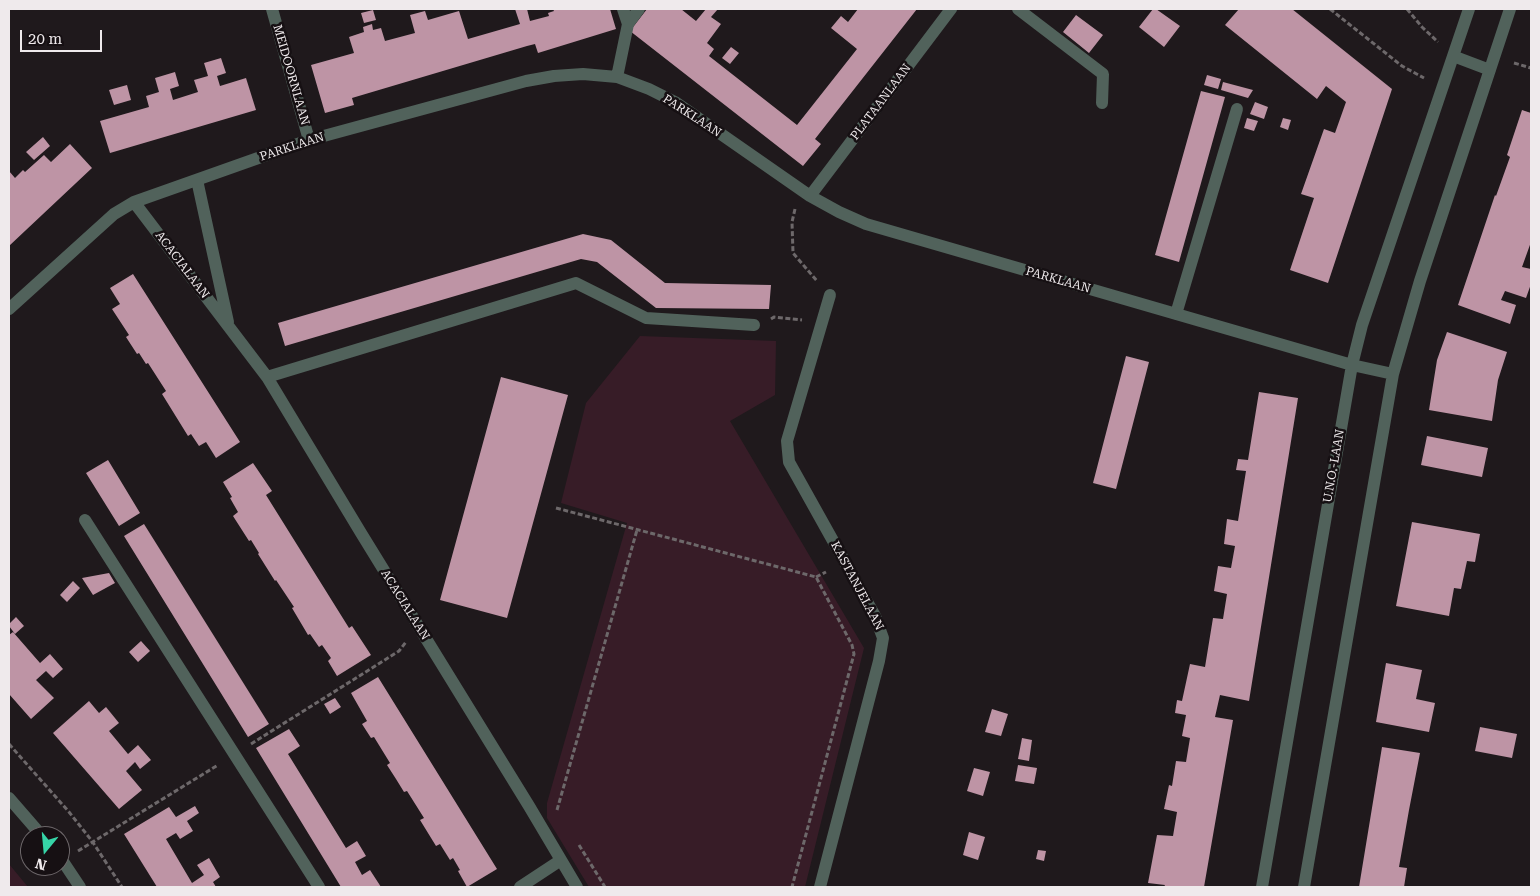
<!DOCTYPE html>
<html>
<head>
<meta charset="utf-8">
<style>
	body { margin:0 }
	#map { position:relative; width:1540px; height:896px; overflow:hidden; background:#1f191c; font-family:"Roboto Serif",serif }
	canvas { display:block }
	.frame { position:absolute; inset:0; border:10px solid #efeaec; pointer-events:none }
	.north { position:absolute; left:20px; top:826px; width:50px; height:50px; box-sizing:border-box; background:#161013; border:1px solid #6d676a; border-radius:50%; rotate:197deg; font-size:14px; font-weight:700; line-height:20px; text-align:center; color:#efeaec }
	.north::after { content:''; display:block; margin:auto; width:18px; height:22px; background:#36d4a7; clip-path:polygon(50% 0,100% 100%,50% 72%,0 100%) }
	.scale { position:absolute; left:20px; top:30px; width:82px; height:22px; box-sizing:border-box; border:2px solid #efeaec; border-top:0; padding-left:6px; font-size:15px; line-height:18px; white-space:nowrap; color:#efeaec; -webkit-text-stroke:4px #161013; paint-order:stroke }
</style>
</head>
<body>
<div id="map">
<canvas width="1540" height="896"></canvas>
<div class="frame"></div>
<div class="north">N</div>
<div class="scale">20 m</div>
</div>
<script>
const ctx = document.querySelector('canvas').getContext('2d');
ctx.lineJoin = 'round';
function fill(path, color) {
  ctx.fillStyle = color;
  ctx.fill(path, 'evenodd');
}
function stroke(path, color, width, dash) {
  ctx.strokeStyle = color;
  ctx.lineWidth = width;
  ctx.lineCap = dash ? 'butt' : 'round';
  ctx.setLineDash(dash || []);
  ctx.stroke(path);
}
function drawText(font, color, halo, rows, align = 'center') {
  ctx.font = font + ' "Roboto Serif",serif';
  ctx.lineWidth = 5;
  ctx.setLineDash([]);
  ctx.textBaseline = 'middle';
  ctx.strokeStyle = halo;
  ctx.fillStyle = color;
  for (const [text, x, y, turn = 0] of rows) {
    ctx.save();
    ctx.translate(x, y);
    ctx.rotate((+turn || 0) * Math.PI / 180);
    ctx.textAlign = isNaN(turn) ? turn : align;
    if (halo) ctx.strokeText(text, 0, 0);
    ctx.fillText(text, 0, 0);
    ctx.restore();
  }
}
const green = new Path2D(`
	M640 336 776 341 775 395 730 421 864 648 805 887H589L547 818V803L627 523 561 503 586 403Z
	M9 864 28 887H9Z`);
const building = new Path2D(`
	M515 9H527L530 21 549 16 548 13 554 11 553 9H610L616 29 538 53 535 44 527 46 352 98 354 105 325 113 311 65 354 53 349 37 364 32 363 27 372 24 373 30 381 28 385 41 415 33 410 15 425 11 428 20 459 11 468 39 520 24Z
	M647 9H681L696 21 706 9H718L711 17 721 24 707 43 714 49 709 56 797 125 857 49 831 28 841 16 848 22 858 9H917L815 139 821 144 803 166 630 31Z
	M1153 9H1156L1180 26 1164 47 1139 27Z
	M1239 9H1292L1392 89 1328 283 1290 270 1314 198 1301 194 1324 129 1335 133 1346 102 1326 86 1317 99 1225 25Z
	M373 10 376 20 364 23 361 13Z
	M1076 15 1103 35 1089 53 1063 32Z
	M731 47 739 53 730 64 722 58Z
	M221 58 226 73 217 76 220 86 246 78 256 110 110 153 100 121 149 107 146 96 159 92 155 78 175 72 179 86 170 89 173 100 198 92 194 80 208 76 204 63Z
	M1207 75 1221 79 1218 89 1204 85Z
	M1223 82 1253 90 1248 98 1221 90Z
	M127 85 131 100 114 105 109 90Z
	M1201 91 1225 97 1179 262 1155 255Z
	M1255 102 1268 107 1264 119 1250 114Z
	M1522 110 1531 113V204L1530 207 1531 208V242L1522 267 1531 269V284L1526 298 1505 291 1501 300 1516 305 1510 324 1458 305 1495 195 1496 196 1510 157 1507 155Z
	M1247 118 1258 121 1254 131 1244 128Z
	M1283 118 1291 120 1288 130 1280 127Z
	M43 137 50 146 34 160 26 152Z
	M70 144 92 168 9 246V171L15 178 23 170 25 172 44 155 51 162Z
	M583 234 611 240 665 283 771 285 769 309 656 308 597 262 581 259 285 346 278 323Z
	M133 274 240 442 216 458 206 442 199 446 191 434 188 436 162 394 166 391 148 363 146 364 139 353 137 354 126 337 129 335 112 309 120 304 110 288Z
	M1447 332 1507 352 1498 380 1492 421 1429 410 1437 360Z
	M1126 356 1149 362 1116 489 1093 483Z
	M501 377 568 395 507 618 440 600Z
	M1259 392 1298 398 1249 701 1220 695 1215 717 1233 720 1204 887H1164L1165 885 1148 883 1157 835 1173 836 1177 812 1164 809 1169 785 1172 786 1176 761 1186 762 1190 738 1182 736 1186 715 1175 713 1177 700 1182 701 1190 664 1205 667 1213 618 1223 619 1227 594 1214 591 1218 566 1231 568 1235 546 1224 544 1227 519 1238 521 1246 471 1236 470 1238 459 1248 460Z
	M1427 436 1488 448 1482 477 1421 465Z
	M108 460 140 513 119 526 86 473Z
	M253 463 272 491 266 495 349 628 352 626 371 655 337 676 328 661 331 658 322 645 319 647 310 634 308 635 292 608 294 607 276 580 275 581 258 554 259 553 251 540 249 541 233 516 238 512 230 498 232 497 223 482Z
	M1412 522 1480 534 1475 562 1467 561 1461 589 1454 588 1449 616 1396 606Z
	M144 524 269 724 248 737 124 536Z
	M109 573 115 583 93 595 82 578Z
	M73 581 80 588 67 602 60 595Z
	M16 617 24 626 15 634 9 626V624Z
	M13 632 40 663 50 654 63 669 53 678 46 671 36 680 54 698 31 719 9 694V635Z
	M141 641 150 651 138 662 129 652Z
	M1386 663 1422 670 1416 699 1435 703 1429 732 1376 722Z
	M378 677 497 869 467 887 458 871 460 870 453 858 450 860 440 844 436 846 420 820 424 818 407 791 404 792 396 779 387 765 390 763 374 737 371 738 362 724 367 721 351 693Z
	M335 698 341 707 330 714 324 704Z
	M89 701 99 713 106 707 119 723 109 731 128 754 138 745 151 760 140 769 135 762 126 771 142 790 119 809 53 733Z
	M992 709 1008 714 1001 736 985 732Z
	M1480 727 1517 734 1512 758 1475 751Z
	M289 729 300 746 288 754 346 848 357 841 366 856 355 862 362 875 370 870 381 887H341L256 748Z
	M1022 738 1032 740 1029 761 1018 759Z
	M1382 747 1420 753 1409 810 1399 867 1407 868 1404 887H1359Z
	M1018 765 1037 768 1034 784 1015 781Z
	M974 768 990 772 983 796 967 791Z
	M195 806 199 813 187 821 193 831 180 839 176 833 166 839 192 883 204 875 197 865 209 858 220 877 213 882 216 887H157L124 834 169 807 176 817Z
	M969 832 985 837 978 860 963 855Z
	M1038 850 1046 851 1044 861 1036 859Z`);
const path = new Path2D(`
	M1330 9 1402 66 1424 78
	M1407 9 1422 27 1438 42
	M1514 63 1531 68
	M795 209 792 222 793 253 817 281
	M771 319 774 317 802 320
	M556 508 816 577 852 645 854 654 792 887
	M816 577 826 572
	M9 744 69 812 92 841 122 887
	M251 744 399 651 406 642
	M557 810 637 530
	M579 845 605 887
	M78 851 218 765`);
const minor = new Path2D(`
	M272 9 309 140
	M623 9 628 24
	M1018 9 1103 74 1102 103
	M1453 56 1490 70
	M617 77 628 24 639 9
	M197 180 228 322
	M810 196 951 9
	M134 202 267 377 361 533 529 806 577 887
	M9 309 114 214 134 202 309 140 526 81 554 76 583 74 617 77 649 89 675 102 810 196 839 212 866 224 1352 365 1393 374
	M1176 314 1237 109
	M267 377 576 283 646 318 754 325
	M85 520 319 887
	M9 798 42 836
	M60 857 80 887
	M520 887 561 860
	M820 887 879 661 883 638 875 616 789 462 787 441 830 295
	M1262 887 1352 365 1362 325 1469 9
	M1304 887 1393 374 1420 281 1510 9`);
const streetNames = [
	["MEIDOORNLAAN",291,75,74],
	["PLATAANLAAN",881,102,-53],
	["PARKLAAN",692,116,33],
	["PARKLAAN",292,147,-18],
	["ACACIALAAN",182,265,53],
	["PARKLAAN",1058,280,16],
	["U.N.O.-LAAN",1334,466,-80],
	["KASTANJELAAN",857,586,62],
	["ACACIALAAN",405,605,58]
];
fill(green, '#371c27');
fill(building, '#be94a5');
stroke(path, '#6d686a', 3, [5, 2.5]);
stroke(minor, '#51625b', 12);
drawText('12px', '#efeaec', '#161013', streetNames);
</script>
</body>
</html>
